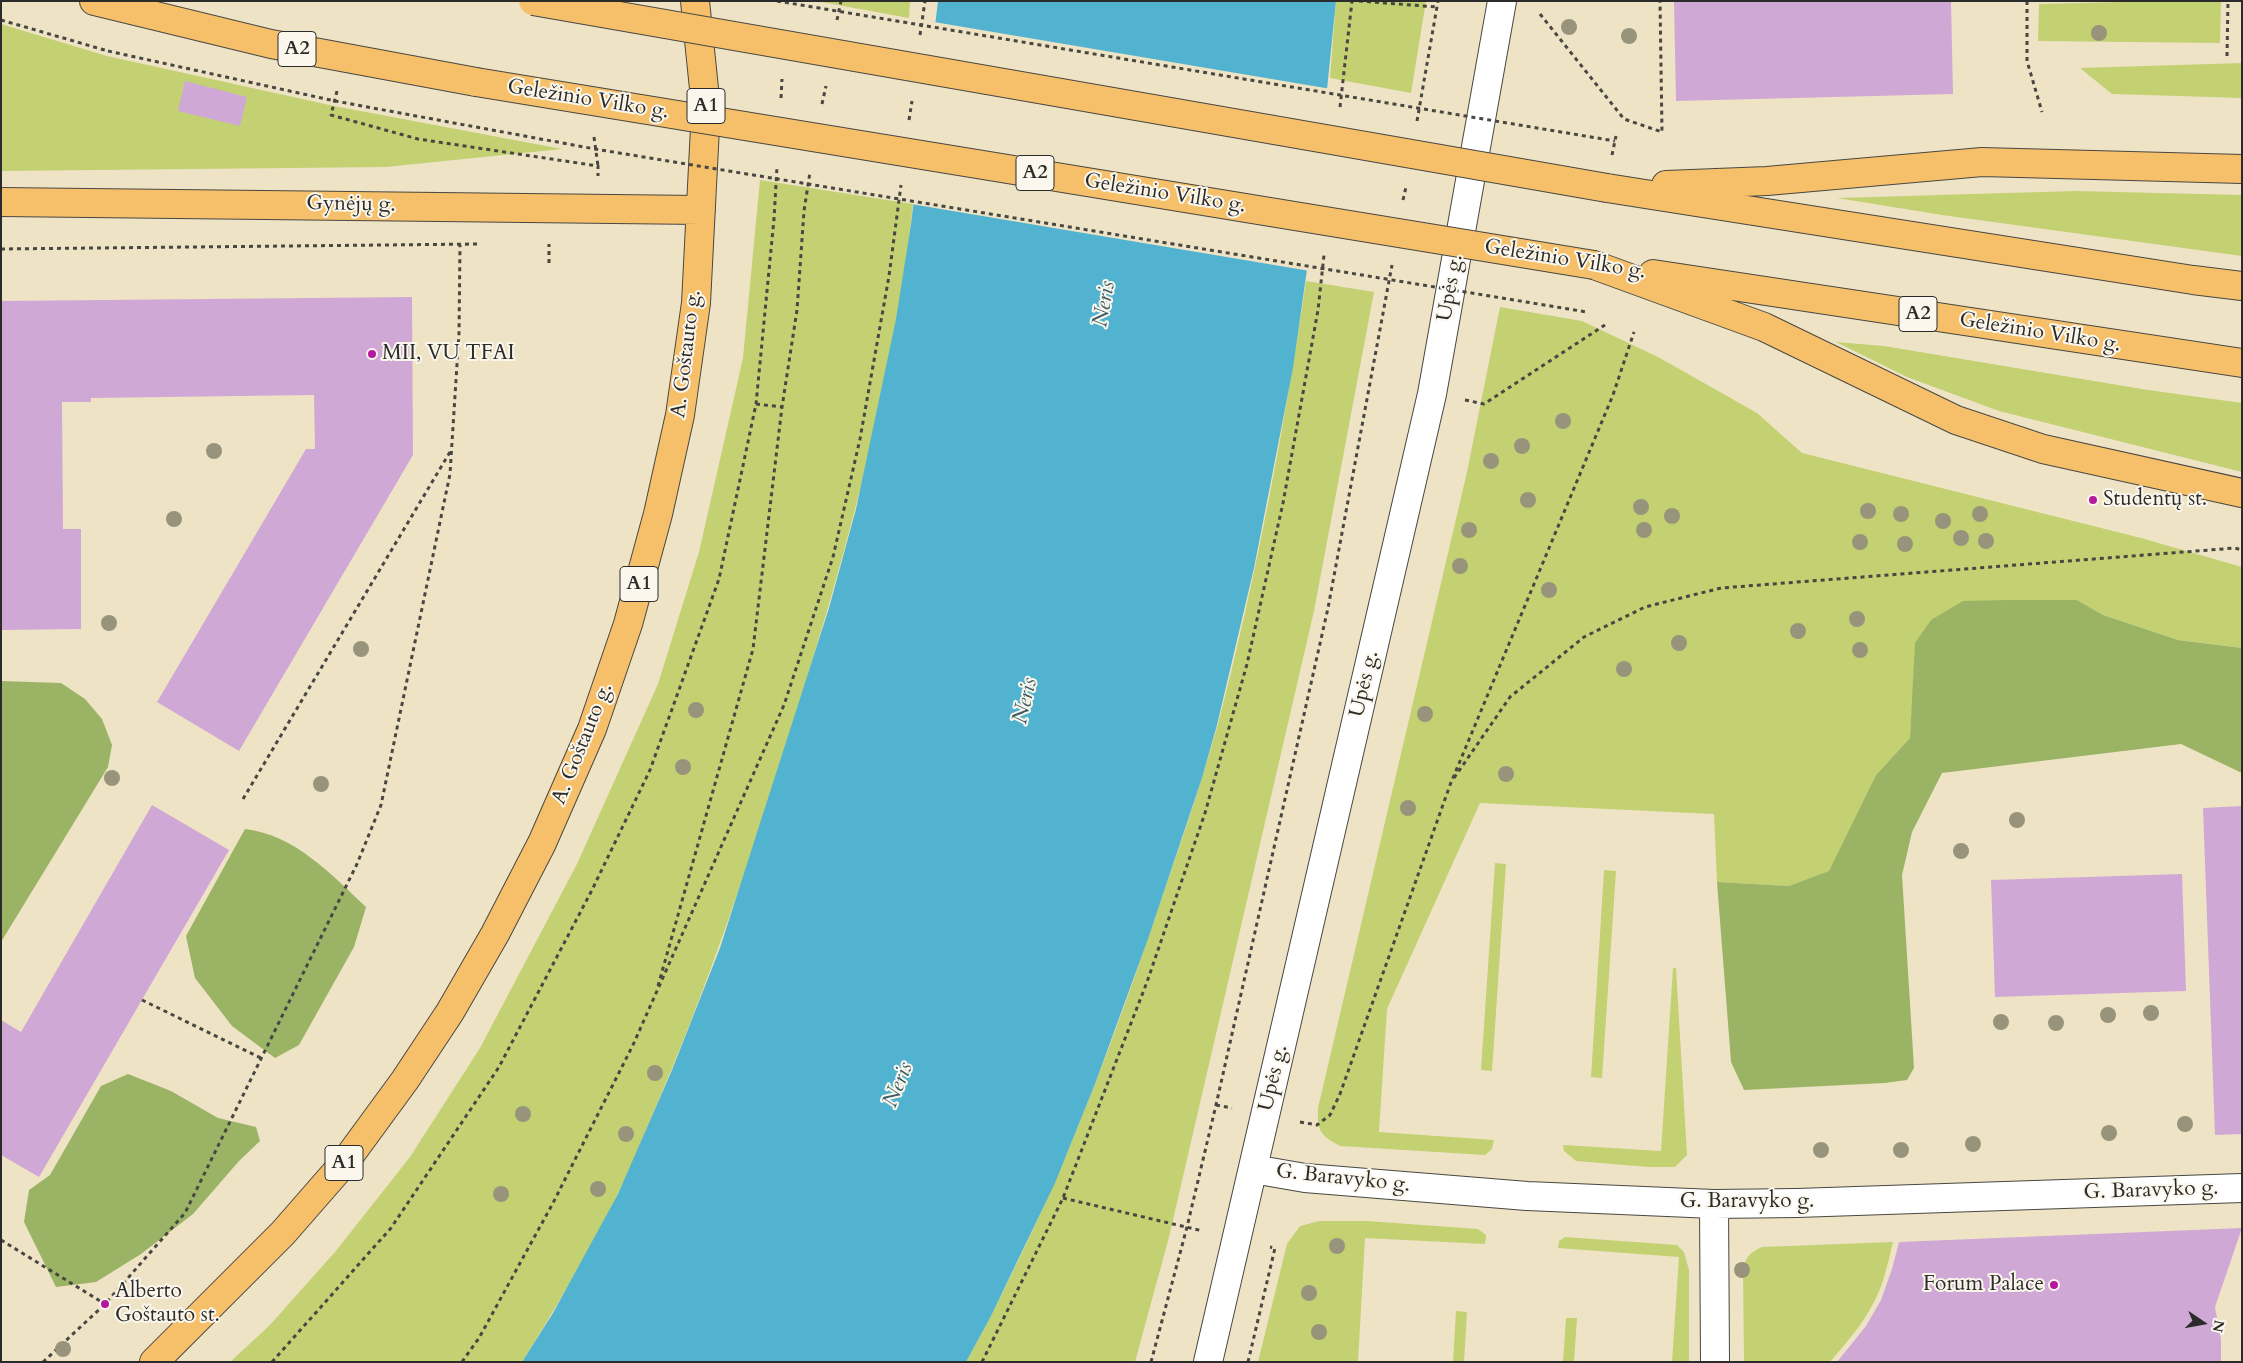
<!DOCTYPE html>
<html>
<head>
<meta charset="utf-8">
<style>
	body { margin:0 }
	#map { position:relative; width:2243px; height:1363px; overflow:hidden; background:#efe3c6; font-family:Cardo,serif }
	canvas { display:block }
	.frame { position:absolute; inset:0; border:2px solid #2b2b2b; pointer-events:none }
	.north { position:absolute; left:2178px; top:1298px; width:50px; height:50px; -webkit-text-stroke:4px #fbf7ec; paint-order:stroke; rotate:102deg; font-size:14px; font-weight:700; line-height:20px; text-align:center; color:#2b2b2b }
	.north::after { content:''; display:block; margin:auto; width:18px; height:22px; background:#2b2b2b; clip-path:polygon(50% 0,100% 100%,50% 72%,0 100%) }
</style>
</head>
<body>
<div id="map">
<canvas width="2243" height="1363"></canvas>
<div class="frame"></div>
<div class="north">N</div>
</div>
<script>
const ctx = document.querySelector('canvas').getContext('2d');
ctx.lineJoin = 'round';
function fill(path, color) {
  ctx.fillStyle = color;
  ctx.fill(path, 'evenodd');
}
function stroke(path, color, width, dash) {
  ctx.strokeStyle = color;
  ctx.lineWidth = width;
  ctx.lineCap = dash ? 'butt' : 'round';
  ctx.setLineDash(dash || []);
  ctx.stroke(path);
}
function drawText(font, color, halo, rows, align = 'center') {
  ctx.font = font + ' Cardo,serif';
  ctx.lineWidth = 4;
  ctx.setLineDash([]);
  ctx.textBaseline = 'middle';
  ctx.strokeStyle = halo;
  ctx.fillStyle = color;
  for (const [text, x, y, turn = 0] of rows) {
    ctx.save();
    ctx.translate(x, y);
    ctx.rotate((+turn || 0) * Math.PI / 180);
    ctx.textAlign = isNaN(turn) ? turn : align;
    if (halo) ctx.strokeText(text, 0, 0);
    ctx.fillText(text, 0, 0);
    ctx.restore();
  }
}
const green = new Path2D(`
	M816 1H910L909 18Z
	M1336 1H1426L1411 93 1330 78Z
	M2165 1H2221L2220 43 2038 41 2039 4Z
	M1 24 107 56 334 106 562 149 386 167 1 171Z
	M2242 63V98L2112 94 2080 68Z
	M760 180 913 204C893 389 842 569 786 745 747 869 706 991 654 1111 642 1139 631 1168 617 1196 588 1253 556 1308 522 1362H230L269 1326 335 1252 410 1157 480 1048 577 864 658 684 699 552 743 358Z
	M2075 191 2242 195V256L1942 215 1837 198Z
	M1306 281 1374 292 1314 611 1169 1237 1135 1362H966C1039 1230 1096 1090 1145 947 1170 873 1197 799 1218 724 1256 578 1284 430 1306 281Z
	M1500 307 1582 321 1658 357 1757 413 1802 453 2141 538 2242 567V648L2178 640 2103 615 2077 600H2008L1913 697 1910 738 1876 775 1830 871 1789 886 1717 882 1714 814 1480 803 1387 1009 1379 1132 1494 1140 1492 1149 1485 1155 1340 1146C1320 1135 1317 1131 1318 1108L1467 472Z
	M1836 342 1884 346 2148 390 2242 403V472L1999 411 1907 377Z
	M1495 863 1506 864 1492 1071 1481 1070Z
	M1604 870 1616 871 1602 1078 1591 1077Z
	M1673 968H1676L1687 1155 1675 1167H1649L1576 1161 1564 1151 1563 1145 1661 1151Z
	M1319 1221H1367L1478 1229 1486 1235 1485 1244 1365 1238 1358 1362H1258L1287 1244 1300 1226Z
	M1565 1237 1677 1245 1684 1252 1689 1270V1362H1672L1679 1257 1558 1248 1559 1241Z
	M1893 1242C1888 1262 1884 1284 1874 1302 1863 1324 1846 1343 1830 1362H1744L1743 1269C1746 1256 1751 1252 1762 1247Z
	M1456 1311 1467 1312 1464 1362H1453Z
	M1566 1318H1577L1574 1362H1563Z`);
const forest = new Path2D(`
	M2008 600H2077L2103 615 2178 640 2242 648V773L2181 744 1942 773 1912 832 1902 875 1914 1068 1907 1080 1885 1083 1744 1090 1731 1062 1717 882 1789 886 1829 871 1876 775 1910 738 1915 643 1931 620 1963 601Z
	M1 681 61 683 85 699 102 719 112 745 108 767 1 942Z
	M245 829C295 835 331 874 366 907L354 947 299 1045 275 1058 232 1026 195 978 186 936Z
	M128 1074 171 1091 218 1118 256 1127 260 1141 239 1161 193 1214 141 1254 96 1282 56 1287 24 1222 29 1190 50 1175 101 1086Z`);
const water = new Path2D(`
	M938 1H1336L1313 227 1293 368 1254 568 1217 725 1202 778 1148 939 1095 1084 1055 1183 991 1316 966 1362H522L553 1313 618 1194 672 1070 720 948 829 608 856 509 896 319 911 224Z`);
const pier = new Path2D(`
	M934 22 1331 89 1310 271 911 204Z`);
const building = new Path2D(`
	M1674 1H1951L1953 94 1676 101Z
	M185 81 247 97 240 126 178 111Z
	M412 297 413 455 239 751 157 702 306 449H315L314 395 91 398V402H62L63 529H81V629L1 630V301Z
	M152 805 229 850 39 1177 1 1155V1020L21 1032Z
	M2242 806V1134L2215 1135 2203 808Z
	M2182 874 2186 991 1995 997 1991 880Z
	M2242 1228 2215 1307 2221 1339V1362H1837L1866 1326 1881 1300 1892 1269 1899 1242Z`);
const path = new Path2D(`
	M1359 1 1437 7
	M2027 1V61L2042 112
	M1540 14 1624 119 1662 132 1660 1
	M1 20 108 51
	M837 20 841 1
	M920 35 925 1
	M2227 56 2228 1
	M337 91 331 115 418 139 598 166V176
	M781 98 782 79
	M822 104 826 86
	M1340 107 1352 1
	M909 120 912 101
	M1417 121 1438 1
	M594 137 598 166
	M1612 155 1616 136
	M1403 200 1406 187
	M1 249 479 244
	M549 263V244
	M1465 400 1484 404 1608 323
	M756 404 782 407
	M1454 778 1510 697 1584 637 1645 607 1721 588 2235 548 2242 550
	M243 799 450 452
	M658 986 753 649 782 407 797 310 804 211 810 172
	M142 1000 261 1058
	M1216 1105 1232 1108
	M1300 1122 1317 1125 1330 1115 1340 1094 1450 785 1613 395 1634 332
	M1063 1198 1203 1231
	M1 1240 105 1304
	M43 1362 105 1304 185 1213 357 864 381 805 450 474 459 333 460 245
	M272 1362 391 1228 499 1067 592 890 650 770 719 579 756 404 774 219 777 167
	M462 1362 479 1338 553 1203 633 1045 784 705 833 557 860 439 889 276 901 185
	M982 1362 1063 1198 1147 982 1205 813 1247 664 1283 503 1318 310 1324 255
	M1151 1362 1187 1227 1216 1105 1328 608 1392 265
	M1248 1362 1275 1248 1270 1247`);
const minor = new Path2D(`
	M1253 1169 1305 1178 1527 1196 1714 1204 1797 1203 2242 1188
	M1714 1204 1715 1362
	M1208 1362 1432 394 1502 1`);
const major = new Path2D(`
	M1 202 701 210
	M154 1362 283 1233 345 1162 405 1080 450 1012 495 934 542 843 592 729 628 624 658 514 680 415 696 303 706 108 695 1`);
const highway = new Path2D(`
	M94 1 271 44 476 82
	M1666 185 1767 181 1982 162 2242 169
	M1607 188 2193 280 2242 286
	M1594 265 1764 327 1956 420 2043 449 2242 493
	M1653 274 2242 363`);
const pathBridge = new Path2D(`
	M777 1 1615 141
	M108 51 335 101 595 149 1587 312`);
const highwayBridge = new Path2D(`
	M533 1 1607 188
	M476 82 1594 265`);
const trees = [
	[1569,27],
	[2099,33],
	[1629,36],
	[1563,421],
	[1522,446],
	[214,451],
	[1491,461],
	[1528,500],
	[1641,507],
	[1868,511],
	[1901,514],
	[1980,514],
	[1672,516],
	[174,519],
	[1943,521],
	[1469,530],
	[1644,530],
	[1961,538],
	[1986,541],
	[1860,542],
	[1905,544],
	[1460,566],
	[1549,590],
	[1857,619],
	[109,623],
	[1798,631],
	[1679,643],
	[361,649],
	[1860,650],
	[1624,669],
	[696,710],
	[1425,714],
	[683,767],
	[1506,774],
	[112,778],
	[321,784],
	[1408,808],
	[2017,820],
	[1961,851],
	[2151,1013],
	[2108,1015],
	[2001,1022],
	[2056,1023],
	[655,1073],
	[523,1114],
	[2185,1124],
	[2109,1133],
	[626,1134],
	[1973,1144],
	[1821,1150],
	[1901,1150],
	[598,1189],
	[501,1194],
	[1337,1246],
	[1742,1270],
	[1309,1293],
	[1319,1332],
	[63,1349]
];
const markers = [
	[372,354,5,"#b5179e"],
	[2093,500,5,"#b5179e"],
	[2054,1285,5,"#b5179e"],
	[105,1304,5,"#b5179e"]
];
const shields = [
	[297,49,38],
	[706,106,38],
	[1035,173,38],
	[1918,314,38],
	[639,584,38],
	[344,1163,38]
];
const shieldNames = [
	["A2",297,49],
	["A1",706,106],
	["A2",1035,173],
	["A2",1918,314],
	["A1",639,584],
	["A1",344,1163]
];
const streetNames = [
	["Geležinio Vilko g.",588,100,9],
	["Geležinio Vilko g.",1165,194,9],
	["Gynėjų g.",351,205,1],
	["Geležinio Vilko g.",1565,260,9],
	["Upės g.",1451,288,-80],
	["Geležinio Vilko g.",2040,333,9],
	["A. Goštauto g.",687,354,-83],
	["Upės g.",1365,684,-77],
	["A. Goštauto g.",583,744,-68],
	["Upės g.",1274,1078,-77],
	["G. Baravyko g.",1343,1179,6],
	["G. Baravyko g.",2151,1191,-2],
	["G. Baravyko g.",1747,1202]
];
const poiNames = [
	["MII, VU TFAI",382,354],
	["Studentų st.",2103,500],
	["Forum Palace",2044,1285,"right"],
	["Alberto",115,1292],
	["Goštauto st.",115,1316]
];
const waterNames = [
	["Neris",1105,304,-80],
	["Neris",1026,701,-77],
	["Neris",899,1085,-68]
];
fill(green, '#c3d173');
fill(forest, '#9ab365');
fill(water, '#52b3d1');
fill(pier, '#efe3c6');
fill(building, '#d0a8d6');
stroke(minor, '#484742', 30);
stroke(major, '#484742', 30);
stroke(highway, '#484742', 30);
stroke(path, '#484742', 3, [4, 4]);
stroke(minor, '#fff', 28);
stroke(major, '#f6c06b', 28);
stroke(highway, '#f6c06b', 28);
stroke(highwayBridge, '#484742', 30, []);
stroke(pathBridge, '#484742', 3, [4, 4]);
stroke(highwayBridge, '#f6c06b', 28);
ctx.fillStyle = '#98947b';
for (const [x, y] of trees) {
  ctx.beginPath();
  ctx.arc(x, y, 8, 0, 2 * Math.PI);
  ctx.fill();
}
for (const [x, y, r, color] of markers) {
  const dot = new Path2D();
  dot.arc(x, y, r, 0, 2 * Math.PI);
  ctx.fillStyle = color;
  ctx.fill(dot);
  stroke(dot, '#fbf7ec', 2);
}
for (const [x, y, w] of shields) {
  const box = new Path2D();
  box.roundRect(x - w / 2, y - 17.5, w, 35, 4);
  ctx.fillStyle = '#fbf7ec';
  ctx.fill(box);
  stroke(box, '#2b2b2b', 1);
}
drawText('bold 20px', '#2b2b2b', null, shieldNames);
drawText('21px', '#2b2b2b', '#fbf7ec', streetNames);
drawText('21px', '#2b2b2b', '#fbf7ec', poiNames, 'left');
drawText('italic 22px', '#395b65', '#fbf7ec', waterNames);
</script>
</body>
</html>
